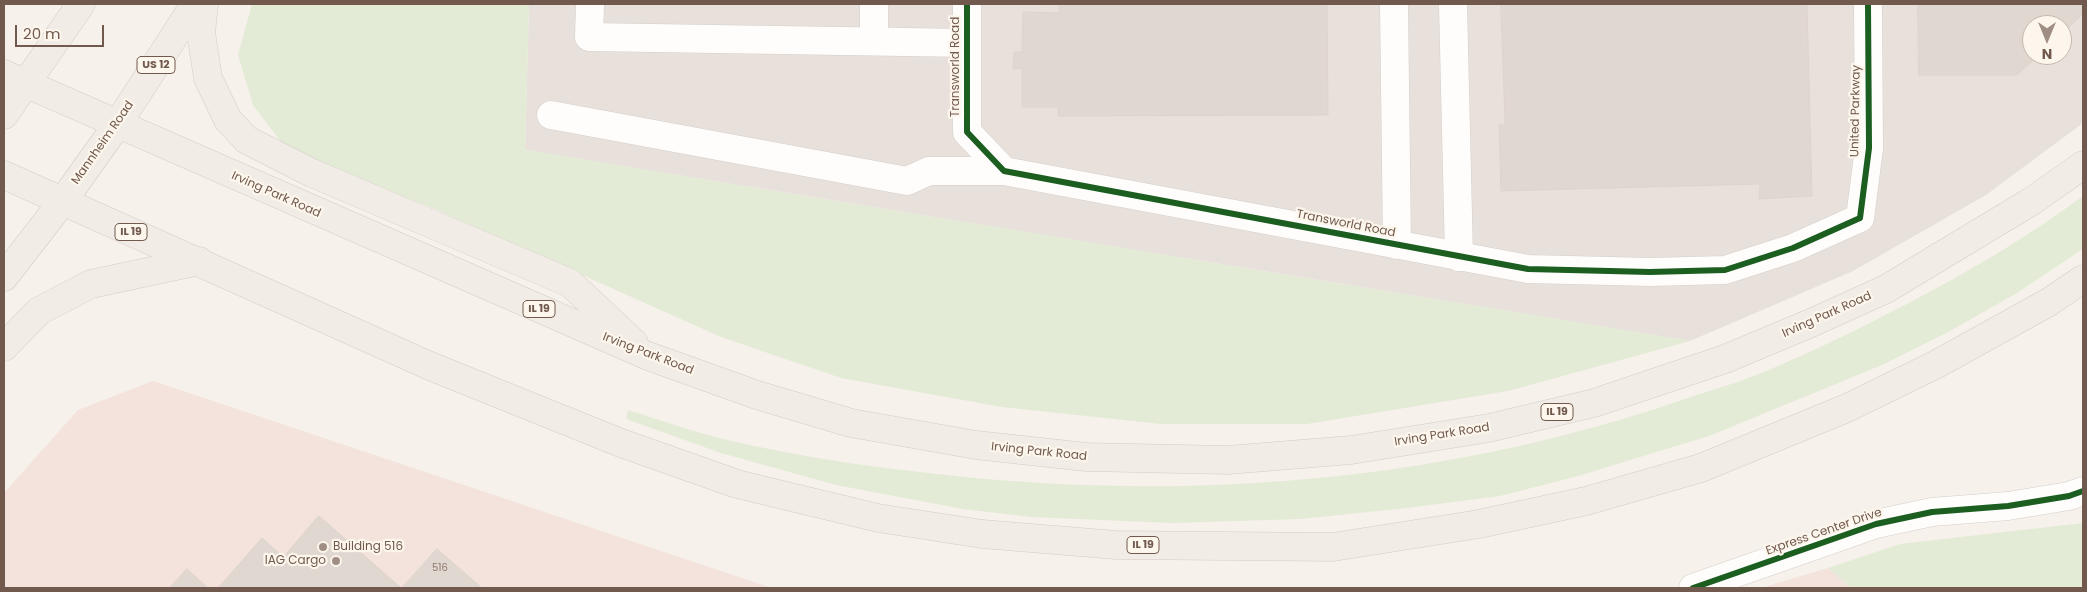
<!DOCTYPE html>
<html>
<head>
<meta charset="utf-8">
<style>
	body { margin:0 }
	#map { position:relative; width:2087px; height:592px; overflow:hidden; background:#f6f1ea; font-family:Poppins,sans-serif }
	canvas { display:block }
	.frame { position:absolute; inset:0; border:5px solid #71594d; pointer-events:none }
	.north { position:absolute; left:2022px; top:15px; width:50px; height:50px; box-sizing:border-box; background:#fdf6ec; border:1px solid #c5b7ac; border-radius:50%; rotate:180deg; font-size:14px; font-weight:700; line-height:20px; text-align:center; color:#71594d }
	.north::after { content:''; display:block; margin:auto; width:18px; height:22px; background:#a08e84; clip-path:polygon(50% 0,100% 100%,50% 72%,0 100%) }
	.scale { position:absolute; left:15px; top:25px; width:89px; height:22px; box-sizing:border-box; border:2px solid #71594d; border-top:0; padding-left:6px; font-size:15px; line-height:18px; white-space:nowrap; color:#71594d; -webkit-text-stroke:4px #fdf6ec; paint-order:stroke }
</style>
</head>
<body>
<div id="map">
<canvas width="2087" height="592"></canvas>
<div class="frame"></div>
<div class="north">N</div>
<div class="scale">20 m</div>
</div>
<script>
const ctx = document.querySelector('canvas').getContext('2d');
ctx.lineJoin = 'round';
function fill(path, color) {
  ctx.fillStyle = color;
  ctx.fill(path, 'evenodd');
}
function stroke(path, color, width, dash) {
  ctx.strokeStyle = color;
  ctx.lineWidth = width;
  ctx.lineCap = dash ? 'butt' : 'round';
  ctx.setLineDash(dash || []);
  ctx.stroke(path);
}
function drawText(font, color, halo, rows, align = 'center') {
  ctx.font = font + ' Poppins,sans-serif';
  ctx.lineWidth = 4.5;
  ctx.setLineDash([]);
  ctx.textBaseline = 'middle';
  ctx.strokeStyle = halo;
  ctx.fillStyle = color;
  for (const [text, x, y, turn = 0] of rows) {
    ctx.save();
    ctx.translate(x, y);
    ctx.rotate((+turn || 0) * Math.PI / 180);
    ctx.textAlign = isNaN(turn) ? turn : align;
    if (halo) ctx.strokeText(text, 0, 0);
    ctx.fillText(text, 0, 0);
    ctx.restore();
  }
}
const commercial = new Path2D(`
	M153 381 772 588H4V493L78 410Z
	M1828 568 1851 588H1761Z`);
const industrial = new Path2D(`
	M529 4H2083V123L1986 195 1853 271 1690 341 525 150ZM2032 25H2062V55H2032Z`);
const green = new Path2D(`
	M252 4H529L525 150 1690 341 1508 391 1307 424H1161L1002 407 841 378 721 337 428 206 291 155 253 105 238 55Z
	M2083 196V249L2017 293 1948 332 1882 365 1709 436 1578 476 1500 496 1407 508 1300 519 1172 523 1031 517 963 509 836 485 721 453 626 419 628 410C660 420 691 431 723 439 803 458 884 469 965 477 1207 501 1452 479 1682 400 1711 390 1741 382 1769 370 1816 350 1862 327 1907 304 1968 272 2028 237 2083 196Z
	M2083 523V588H1851L1828 568 1900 544Z`);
const building = new Path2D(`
	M1059 4H1327L1328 115 1058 116V107H1022V68L1013 69 1014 52H1022L1023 12 1059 13Z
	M1501 4H1807L1812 196 1759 199 1760 184 1501 191 1499 124 1505 126Z
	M1918 4H2083V14L2062 33V25H2032V55H2039L2017 75H1919Z
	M319 516 401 588H218L262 538 283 557Z
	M437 549 482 588H402Z
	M187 569 208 588H170Z`);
const minor = new Path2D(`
	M590 4 589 37 967 43
	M874 4V41
	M967 4V132L1004 171 1528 269 1650 272 1725 270 1793 248 1860 218 1869 148 1868 4
	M1394 4 1397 245
	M1453 4 1459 257
	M551 115 907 181 929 171H1004
	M1693 588 1876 524 1932 512 2008 506 2069 496 2083 491`);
const major = new Path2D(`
	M204 4 201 33 208 78 228 120 247 140 312 173 570 283 634 343
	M4 74 648 356 757 395 851 423 976 445 1086 457 1228 460 1351 450 1489 428 1594 403 1725 359 1811 323 1886 289 2032 201 2083 165
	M4 115 81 4
	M4 175 430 366 621 443 737 484 878 518 982 534 1116 545 1333 547 1479 524 1586 501 1701 468 1847 408 1937 364 2049 302 2083 279
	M4 277 63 201 117 125 195 4
	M4 347 39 311 91 284 199 261`);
const cycleway = new Path2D(`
	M967 4V132L1004 171 1528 269 1650 272 1725 270 1793 248 1860 218 1869 148 1868 4
	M1693 588 1876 524 1932 512 2008 506 2069 496 2083 491`);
const markers = [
	[323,547,5,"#a08e84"],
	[336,561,5,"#a08e84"]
];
const numberNames = [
	["516",440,568]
];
const shields = [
	[156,65,38],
	[131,232,32],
	[539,309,32],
	[1557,412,32],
	[1143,545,32]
];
const shieldNames = [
	["US 12",156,65],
	["IL 19",131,232],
	["IL 19",539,309],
	["IL 19",1557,412],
	["IL 19",1143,545]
];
const streetNames = [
	["Transworld Road",956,67,-90],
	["United Parkway",1856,111,-89],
	["Mannheim Road",103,143,-55],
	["Irving Park Road",276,195,24],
	["Transworld Road",1346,224,11],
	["Irving Park Road",1827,315,-24],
	["Irving Park Road",648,354,21],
	["Irving Park Road",1442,435,-9],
	["Irving Park Road",1039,452,6],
	["Express Center Drive",1824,532,-19]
];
const poiNames = [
	["Building 516",333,547],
	["IAG Cargo",326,561,"right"]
];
fill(commercial, '#f3e3dc');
fill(industrial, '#e8e1db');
fill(green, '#e3ebd6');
fill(building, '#dfd7d0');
stroke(building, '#ded4cd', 1);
stroke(minor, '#d5cec9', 29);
stroke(major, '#d4ccc7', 29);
stroke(minor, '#fefdfc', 28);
stroke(major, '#f1ece6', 28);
stroke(cycleway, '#1b5e20', 6);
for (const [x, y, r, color] of markers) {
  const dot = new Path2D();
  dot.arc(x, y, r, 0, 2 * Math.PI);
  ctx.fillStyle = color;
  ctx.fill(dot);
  stroke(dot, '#fdf6ec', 2);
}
drawText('10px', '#8f7b70', null, numberNames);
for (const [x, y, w] of shields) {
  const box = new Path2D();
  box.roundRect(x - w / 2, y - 8.5, w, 17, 4);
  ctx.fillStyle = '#fdf6ec';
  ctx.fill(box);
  stroke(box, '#71594d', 1);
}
drawText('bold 11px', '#71594d', null, shieldNames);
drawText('12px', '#71594d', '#fdf6ec', streetNames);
drawText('12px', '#71594d', '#fdf6ec', poiNames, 'left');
</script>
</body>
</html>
